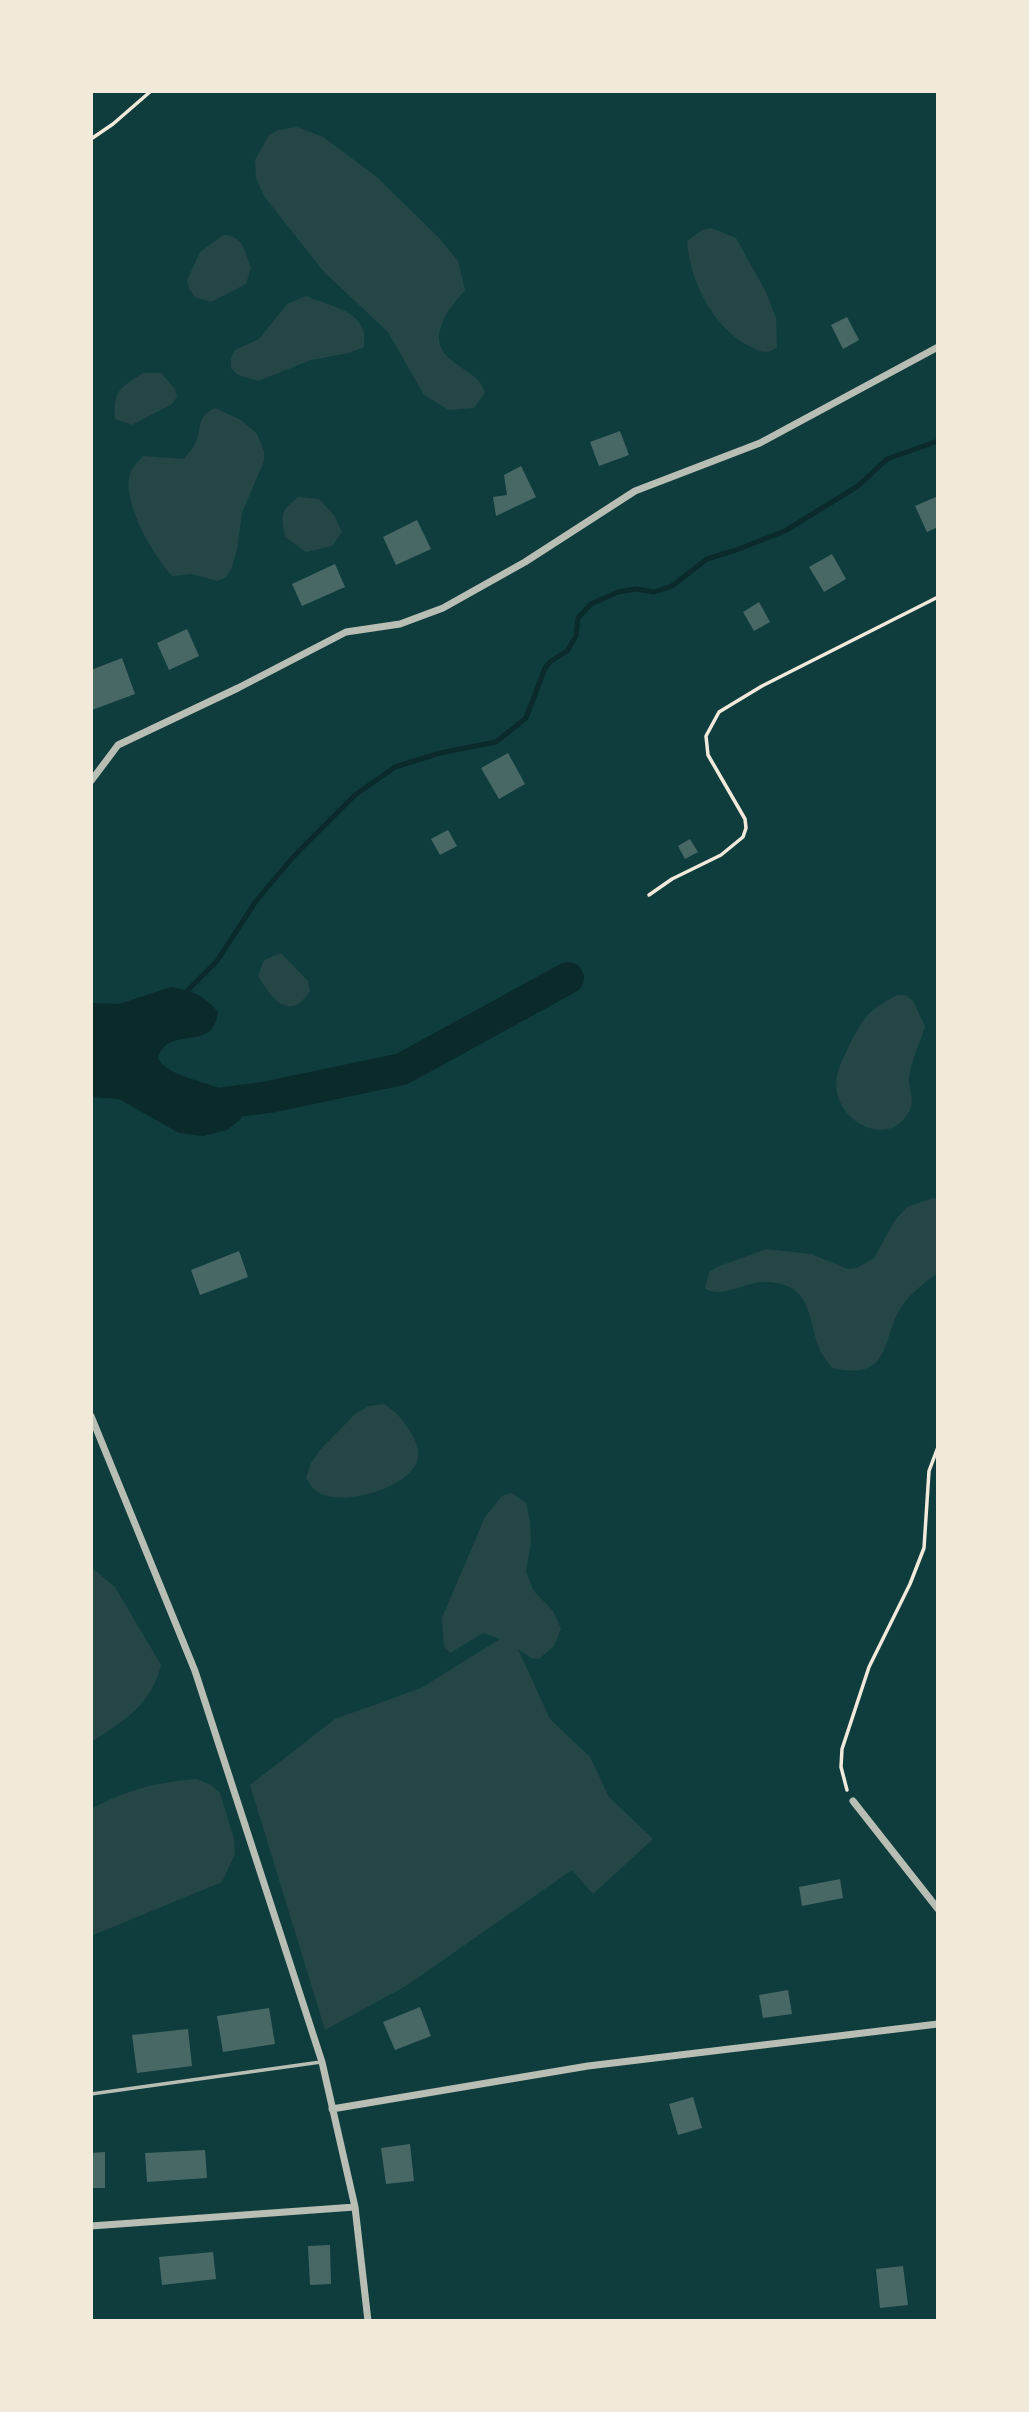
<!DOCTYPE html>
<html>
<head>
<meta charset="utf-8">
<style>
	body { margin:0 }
	#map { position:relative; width:1029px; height:2412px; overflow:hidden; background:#0f3d3e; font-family:Roboto,sans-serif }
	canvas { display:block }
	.frame { position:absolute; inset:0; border:93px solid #f1e9da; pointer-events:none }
</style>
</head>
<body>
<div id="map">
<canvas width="1029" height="2412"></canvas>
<div class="frame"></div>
</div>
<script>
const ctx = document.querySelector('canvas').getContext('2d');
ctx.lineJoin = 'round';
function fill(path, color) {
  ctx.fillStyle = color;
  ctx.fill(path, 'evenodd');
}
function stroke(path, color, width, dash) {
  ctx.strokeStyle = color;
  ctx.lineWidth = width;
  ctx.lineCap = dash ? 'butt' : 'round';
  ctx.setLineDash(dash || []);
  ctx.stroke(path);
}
const green = new Path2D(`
	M297 127 323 137 377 177 440 239 458 261 465 290C458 299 447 310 443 321 424 365 479 364 485 393L474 408 449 410 424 395 388 332 324 272 264 196 256 178 255 160 269 135 278 130Z
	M711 228 736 238 766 292 776 318 777 347C768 354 763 353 753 348 714 330 690 282 687 241L702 230Z
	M223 235C243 235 245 252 251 268L246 284 211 302 195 297 189 289 187 280 200 252Z
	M306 296C323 304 357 309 363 330 365 335 364 342 364 347L349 353 311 360 258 381 238 375 231 368V358L235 350 259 339 287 304Z
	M143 373H161L175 389 177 397 172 404 132 425 115 419C113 390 120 388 143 373Z
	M215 408 241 420 257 434 264 451V461L242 513 237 550 231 570 225 578 217 581 192 574 172 576C154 556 117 496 132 469 135 464 140 460 143 456L184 459C187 454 193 449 195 444 203 427 195 418 215 408Z
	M298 497 319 499 334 515 342 532 332 546 306 552 285 537C281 514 280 512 298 497Z
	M281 953 308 981 310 991C307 995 302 1002 298 1004 280 1014 266 988 258 976L264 960Z
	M897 995H906L913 1001 925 1026C920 1043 911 1061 909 1078 908 1088 915 1100 910 1110 890 1150 837 1123 836 1085 836 1070 844 1057 850 1044 865 1015 869 1010 897 995Z
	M933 1198 938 1199V1273C926 1281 914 1291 905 1302 879 1335 896 1382 832 1368 829 1364 825 1359 822 1354 806 1323 816 1285 768 1282 747 1280 726 1299 705 1289L709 1272 717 1267 766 1249 811 1254 848 1269 857 1268 874 1258 895 1220 907 1207Z
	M384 1404C398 1413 401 1418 410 1431 414 1438 420 1448 418 1457 414 1488 339 1509 316 1491 312 1488 309 1482 306 1478L311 1463 320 1450 355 1414 369 1406Z
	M512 1493 526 1503 530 1521 531 1543 526 1571 533 1590 553 1611 561 1629 554 1646 539 1659 531 1658 518 1649 550 1719 590 1757 609 1797 653 1839 593 1894 572 1870 406 1986 325 2030 250 1785 335 1719 421 1688 500 1639 483 1633 450 1653 444 1647 442 1618 485 1517 502 1496Z
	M91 1567 115 1587 161 1665C152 1704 123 1722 91 1742Z
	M197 1779 211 1785 220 1793 234 1839 235 1854 222 1882 91 1936V1809C126 1790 157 1782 197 1779Z`);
const water = new Path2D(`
	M171 987C191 990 205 996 218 1012 213 1054 168 1024 158 1058 166 1075 199 1080 216 1087 225 1090 232 1095 240 1100L243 1107 241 1119 227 1130 203 1136 179 1133 119 1099 91 1097V1003L119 1004Z`);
const stream = new Path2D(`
	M183 995 217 961 256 901 294 856 355 795 395 767 440 753 496 742 526 718 545 668 551 661 567 651 576 636 578 618 591 604 618 592 636 589 654 592 672 586 707 559 736 550 785 531 858 486 887 459 938 441`);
const river = new Path2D(`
	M201 1106 269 1097 402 1069 568 978`);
const building = new Path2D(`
	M847 317 859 340 843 349 831 325Z
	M620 431 629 455 599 466 590 442Z
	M521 466 536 497 496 516 493 497 507 495 504 475Z
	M938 496V527L927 532 915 506Z
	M417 520 431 549 396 565 383 537Z
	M832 554 846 579 824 592 809 567Z
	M335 564 345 587 302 606 292 584Z
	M759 602 770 622 754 631 743 612Z
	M187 629 199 656 169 670 157 643Z
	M122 658 135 694 92 710 91 670Z
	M508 753 525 784 499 799 481 768Z
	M448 830 457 846 440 855 431 839Z
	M690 839 698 852 685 859 678 846Z
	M239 1251 248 1277 200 1295 191 1270Z
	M840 1879 843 1898 802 1906 799 1887Z
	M788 1990 792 2014 763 2018 759 1995Z
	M420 2007 431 2036 395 2050 383 2022Z
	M269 2008 275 2044 223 2052 217 2016Z
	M188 2029 192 2066 137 2073 132 2035Z
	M693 2097 702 2128 678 2135 669 2104Z
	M410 2144 414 2181 386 2184 381 2148Z
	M205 2150 207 2178 147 2182 145 2153Z
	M105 2152V2188H91V2153Z
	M330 2245 331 2284 310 2285 308 2246Z
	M213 2252 216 2279 162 2285 159 2257Z
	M903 2266 908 2305 880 2308 876 2269Z`);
const path = new Path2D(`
	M91 139 113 124 151 91
	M649 895 672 879 721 855 743 837 746 828 745 819 708 755 706 736 719 712 762 686 938 597
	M847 1790 841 1767 842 1749 869 1667 910 1584 924 1548 929 1471 938 1447`);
const service = new Path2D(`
	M91 2094 321 2062`);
const minor = new Path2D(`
	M91 781 118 745 238 688 346 632 400 624 443 608 525 562 635 491 760 443 938 347
	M91 1416 195 1671 322 2062 355 2207 368 2321
	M853 1801 938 1909
	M332 2109 588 2066 938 2024
	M91 2226 355 2207`);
fill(green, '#244646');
fill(water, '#0a2a2b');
stroke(stream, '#0a2a2b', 5);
stroke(river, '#0a2a2b', 32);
fill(building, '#486865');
stroke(path, '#f1e9da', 3.5);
stroke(service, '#b8beb3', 3.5);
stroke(minor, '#b8beb3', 7);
</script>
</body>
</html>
